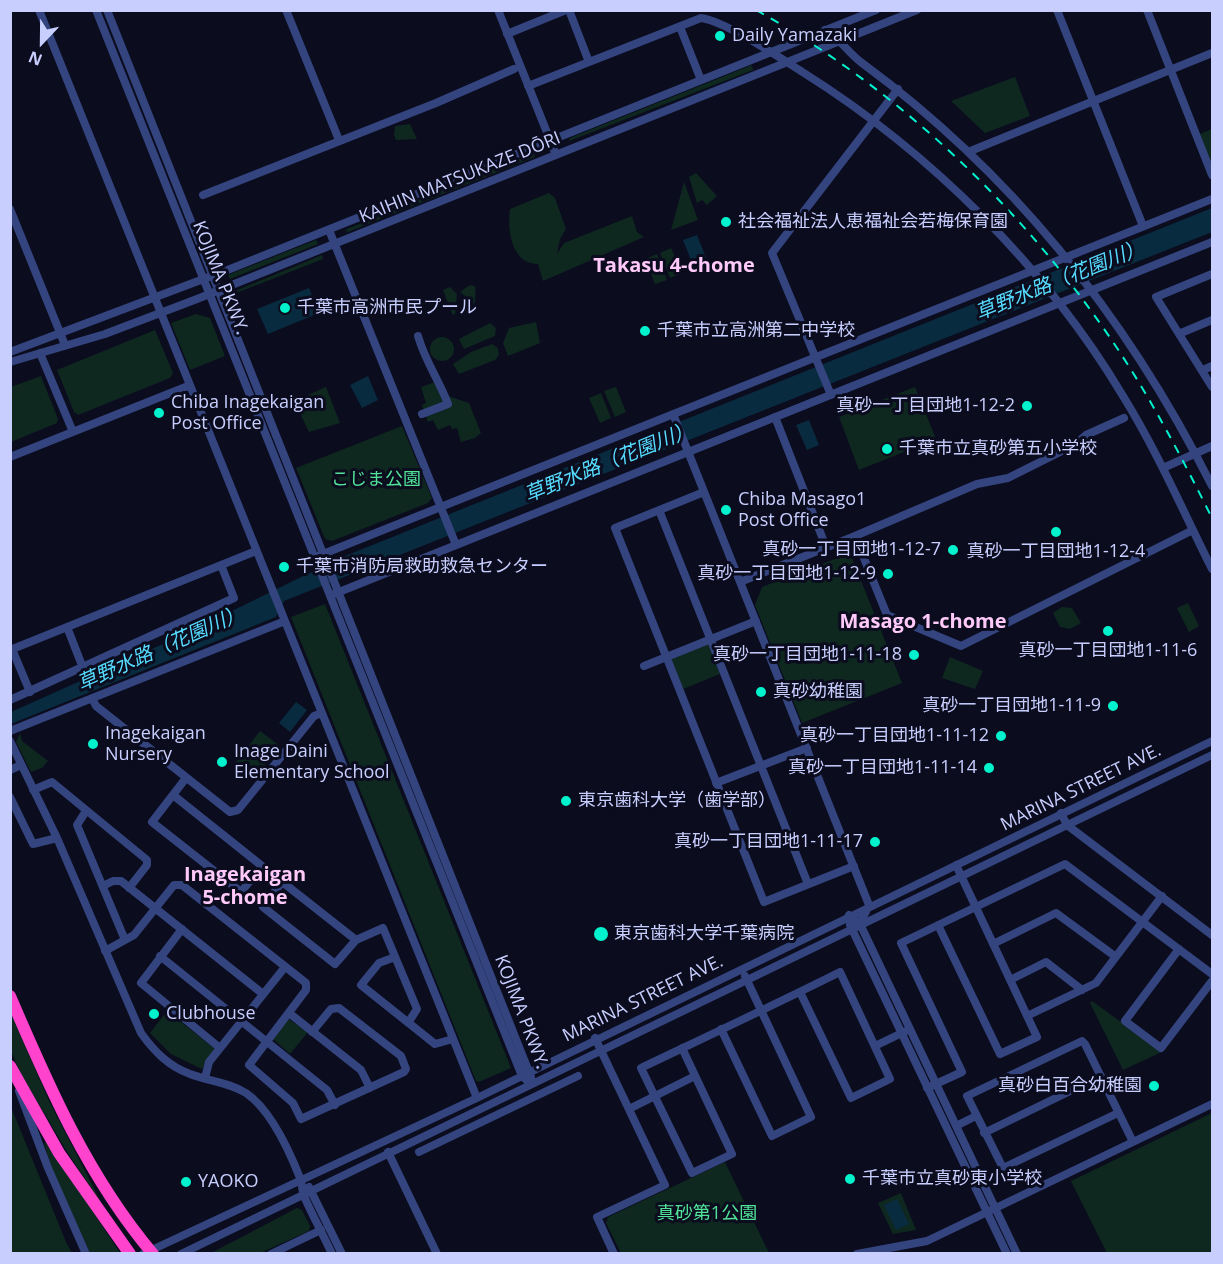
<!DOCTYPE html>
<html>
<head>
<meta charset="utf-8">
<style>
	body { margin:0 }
	#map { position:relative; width:1223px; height:1264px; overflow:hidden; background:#0b0c1e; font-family:"Open Sans",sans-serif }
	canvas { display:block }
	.frame { position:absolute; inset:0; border:12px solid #c8cfff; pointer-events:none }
	.north { position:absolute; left:12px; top:12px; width:60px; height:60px; -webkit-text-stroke:4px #0b0c1e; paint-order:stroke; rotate:202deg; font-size:16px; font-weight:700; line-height:24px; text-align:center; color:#c8cfff }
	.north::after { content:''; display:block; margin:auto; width:21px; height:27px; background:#c8cfff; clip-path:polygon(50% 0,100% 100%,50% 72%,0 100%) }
</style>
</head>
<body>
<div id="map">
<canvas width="1223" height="1264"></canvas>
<div class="frame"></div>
<div class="north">N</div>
</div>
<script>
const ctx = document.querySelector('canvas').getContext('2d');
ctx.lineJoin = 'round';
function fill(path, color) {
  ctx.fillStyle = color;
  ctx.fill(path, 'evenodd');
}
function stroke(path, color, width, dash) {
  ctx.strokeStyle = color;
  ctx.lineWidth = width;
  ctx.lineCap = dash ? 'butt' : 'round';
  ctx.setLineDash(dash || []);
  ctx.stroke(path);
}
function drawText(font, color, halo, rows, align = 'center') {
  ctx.font = font + ' "Open Sans","Noto Sans JP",sans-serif';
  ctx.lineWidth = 6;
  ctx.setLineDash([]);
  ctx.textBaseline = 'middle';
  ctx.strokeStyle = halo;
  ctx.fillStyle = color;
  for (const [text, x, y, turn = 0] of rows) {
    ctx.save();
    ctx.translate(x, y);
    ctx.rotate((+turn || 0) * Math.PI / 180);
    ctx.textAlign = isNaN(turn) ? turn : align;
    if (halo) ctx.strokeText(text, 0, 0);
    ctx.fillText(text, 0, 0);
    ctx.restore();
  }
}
const green = new Path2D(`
	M752 65 753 70 569 141 570 138Z
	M1015 77 1030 116 985 133 951 101Z
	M410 124 417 139 396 140 394 135 395 126Z
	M1212 129V166L1200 134Z
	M534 153 535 157 348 232 345 230Z
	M696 173 717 196 707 205 702 200 697 203 689 177Z
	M684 182 698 220 671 230Z
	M549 193 555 198 566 229 560 239 557 254 564 243 632 216 637 232 644 237 543 281 538 264C511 264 507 229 510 209Z
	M316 240 318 244 230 279 228 275Z
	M671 248 682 273 670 278 660 253Z
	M657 254 667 280 655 284 645 259Z
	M322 255 323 259 239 292 235 291Z
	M470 285 475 286C476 296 476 309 466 314L462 308 468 298 460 292Z
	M450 287 457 294 455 315 452 314 443 290Z
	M196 314 210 318 225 356 190 370 171 323Z
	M536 322 540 343 508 356 503 343 509 328Z
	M490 323 496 328 495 336 464 349 459 339Z
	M155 330 173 373 170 378 78 415 74 412 57 370Z
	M430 349a12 12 0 1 1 24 0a12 12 0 1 1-24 0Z
	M492 344 498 348 499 355 495 360 459 374 453 364 471 352Z
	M41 376 58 419 57 423 11 442V387Z
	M435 382 448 396 469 403 481 433 475 438 461 442 457 428 452 429 450 425 438 430 433 420 428 422 422 405 426 403 421 387Z
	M326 387 340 423 309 432 294 401Z
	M616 387 626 412 615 417 604 391Z
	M915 387 936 439 859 470 839 417Z
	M601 393 611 418 600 423 589 398Z
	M402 426 432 498 428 503 332 541 325 539 296 468Z
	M850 553 902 683 802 723 755 605 762 587Z
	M1188 603 1199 626 1189 632 1177 608Z
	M325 604 511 1068 479 1082 476 1081 291 617Z
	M1062 607 1072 608 1081 623 1070 629 1060 627 1053 613Z
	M706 644 709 645 720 674 683 689 671 661 672 658Z
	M950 657 983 671 975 689 942 678Z
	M260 731 280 746 255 777 236 762Z
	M20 733 22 741 48 761 42 768 31 772 16 742Z
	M1092 1001 1162 1052 1123 1070 1090 1003Z
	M10 1011 49 1101 103 1206 66 1150 20 1072 11 1051Z
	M167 1011 215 1049 202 1069 171 1054 150 1033Z
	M288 1019 308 1032 290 1054 273 1039Z
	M11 1107 66 1242 72 1253H11Z
	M1212 1113V1253H1107L1071 1181Z
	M47 1142 120 1253H90L53 1172 44 1143Z
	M725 1162 769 1253H621L606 1223 608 1217Z
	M901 1193 916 1230 893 1234 878 1203Z
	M297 1208 302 1210 310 1226 309 1231 260 1253H211Z`);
const water = new Path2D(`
	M1212 208V232L284 601 276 617 11 724V712L185 634 340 558Z
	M697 235 707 260 693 265 683 240Z
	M309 288 319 313 268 334 257 309Z
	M368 376 378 400 362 408 350 385Z
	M809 420 819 445 807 450 796 425Z
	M296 702 307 710 290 732 279 723Z
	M897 1199 909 1224 896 1230 884 1205Z`);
const minor = new Path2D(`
	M39 10 477 1098
	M96 10 522 1076 531 1084
	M107 10 531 1077
	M286 10 339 140
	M498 10 556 155
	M569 10 589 62
	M1057 10 1143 226
	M1147 10 1212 175
	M680 27 701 80
	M825 30C842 40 846 51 862 63 1013 174 1128 319 1212 486
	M507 34 566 10
	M528 86 701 18C725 21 782 59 804 73 931 153 1046 267 1123 396 1157 451 1183 511 1212 569
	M968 152 1212 53
	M203 195 436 103 514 69
	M10 209 65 345
	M329 230 456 545
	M1212 274 1156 297 1212 387
	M1181 333 1212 320
	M418 336C425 361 439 380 448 404L422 414
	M10 352 230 269 876 10
	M40 353 73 432
	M10 362 105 334 197 299 917 10
	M1203 370 1212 366
	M831 395 772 253 898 89
	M673 414 869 905 860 924
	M775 417 826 547
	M10 457 188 386
	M1163 468 1212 446
	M704 492 615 528 764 902 854 866
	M659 510 808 884
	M855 536 977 484 1008 478 1074 445 1086 435 1124 418
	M318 556 1212 199
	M740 582 855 536 887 615 961 646 1193 530
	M334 594 1212 242
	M67 627 83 668
	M12 649 30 692
	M10 650 256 551
	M644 666 756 621
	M92 698 96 706 230 812 238 810 314 716 322 713
	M10 700 234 598 221 565
	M10 731 285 621
	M10 741 57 838 141 1033C154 1051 168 1066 190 1074 208 1081 229 1082 246 1093 271 1110 289 1150 300 1178 302 1183 302 1190 304 1196 312 1215 323 1234 332 1254
	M10 770 21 765
	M716 783 807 748
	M33 790 52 782 147 860V865L129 888
	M173 795 262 866 241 892 152 822 186 778
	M10 797 33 844 57 838
	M86 811 77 825 125 940
	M1061 813 1067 825 1212 935
	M262 866 356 940
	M282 882 263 907 335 964 356 940 383 928 417 1009 408 1023
	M103 886 113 881H121L263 994
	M849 915 860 924 1017 1254
	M850 925 1007 1254
	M938 925 1000 1054 1037 1037 956 865
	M182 929 141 983 220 1048
	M993 944 1056 913 1116 957
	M1179 949 1125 1021 1161 1048 1212 981
	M105 951 134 935 174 885H182L306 983V990L249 1065 293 1103 301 1119 404 1072 406 1069 401 1056 339 1008 331 1009 312 1032
	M160 956 327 1090 335 1105
	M395 957 379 963 361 985 435 1044 453 1039
	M1010 980 1046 962 1082 990
	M289 1013 361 1070 370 1088
	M1027 1016 1096 983 1162 896
	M721 1029 772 1136 811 1117 745 976
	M595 1038 665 1185 597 1217 614 1254
	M875 1046 906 1031
	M682 1048 732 1154 692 1173 641 1068C708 1036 774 1005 840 972L890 1079 851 1098 800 992
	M205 1078 209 1062 285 967
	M927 1088 962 1072 901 943 1065 864 1212 974
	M19 1091 48 1168 86 1254
	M629 1109 695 1076
	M1118 1113 1003 1168 967 1096 1082 1041 1085 1044 1133 1142
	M956 1126 976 1116
	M984 1133 1101 1076
	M388 1152 437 1254
	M419 1152 578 1076
	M309 1187 342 1254
	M143 1254 477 1098 1212 741
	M181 1254 1212 755
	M271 1254 321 1230
	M857 1254 927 1241 1212 1104`);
const highway = new Path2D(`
	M10 996C49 1087 88 1177 153 1254
	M10 1066 59 1153 130 1254`);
const rail = new Path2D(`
	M756 10C901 91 1025 210 1117 348 1153 402 1183 460 1212 518`);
const markers = [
	[720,36,6,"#00f3cd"],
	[726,222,6,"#00f3cd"],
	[285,308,6,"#00f3cd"],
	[645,331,6,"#00f3cd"],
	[1027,406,6,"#00f3cd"],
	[159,413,6,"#00f3cd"],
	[887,449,6,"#00f3cd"],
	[726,510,6,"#00f3cd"],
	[1056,532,6,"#00f3cd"],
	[953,550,6,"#00f3cd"],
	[284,567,6,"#00f3cd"],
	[888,574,6,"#00f3cd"],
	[1108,631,6,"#00f3cd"],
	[914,655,6,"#00f3cd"],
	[761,692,6,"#00f3cd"],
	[1113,706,6,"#00f3cd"],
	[1001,736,6,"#00f3cd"],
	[93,744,6,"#00f3cd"],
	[222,762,6,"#00f3cd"],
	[989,768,6,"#00f3cd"],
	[566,801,6,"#00f3cd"],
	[875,842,6,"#00f3cd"],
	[601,934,8,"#00f3cd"],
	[154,1014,6,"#00f3cd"],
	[1154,1086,6,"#00f3cd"],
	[850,1179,6,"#00f3cd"],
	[186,1182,6,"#00f3cd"]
];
const poiNames = [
	["Daily Yamazaki",732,36],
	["社会福祉法人恵福祉会若梅保育園",738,222],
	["千葉市高洲市民プール",297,308],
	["千葉市立高洲第二中学校",657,331],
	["Chiba Inagekaigan",171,403],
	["Post Office",171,424],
	["真砂一丁目団地1-12-2",1015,406,"right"],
	["千葉市立真砂第五小学校",899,449],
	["Chiba Masago1",738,500],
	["Post Office",738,521],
	["真砂一丁目団地1-12-7",941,550,"right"],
	["真砂一丁目団地1-12-4",1056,552,"center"],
	["千葉市消防局救助救急センター",296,567],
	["真砂一丁目団地1-12-9",876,574,"right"],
	["真砂一丁目団地1-11-6",1108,651,"center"],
	["真砂一丁目団地1-11-18",902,655,"right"],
	["真砂幼稚園",773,692],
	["真砂一丁目団地1-11-9",1101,706,"right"],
	["Inagekaigan",105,734],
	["Nursery",105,755],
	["真砂一丁目団地1-11-12",989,736,"right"],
	["Inage Daini",234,752],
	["Elementary School",234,773],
	["真砂一丁目団地1-11-14",977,768,"right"],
	["東京歯科大学（歯学部）",578,801],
	["真砂一丁目団地1-11-17",863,842,"right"],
	["東京歯科大学千葉病院",614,934],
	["Clubhouse",166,1014],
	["真砂白百合幼稚園",1142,1086,"right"],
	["千葉市立真砂東小学校",862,1179],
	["YAOKO",198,1182]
];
const streetNames = [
	["KAIHIN MATSUKAZE DŌRI",460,178,-22],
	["KOJIMA PKWY.",220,278,68],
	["MARINA STREET AVE.",1081,788,-26],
	["MARINA STREET AVE.",643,999,-26],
	["KOJIMA PKWY.",521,1012,69]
];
const parkNames = [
	["こじま公園",376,480],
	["真砂第1公園",707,1214]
];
const neighbourhoodNames = [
	["Takasu 4-chome",674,266],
	["Masago 1-chome",923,622],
	["Inagekaigan",245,875],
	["5-chome",245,898]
];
const waterNames = [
	["草野水路（花園川）",1060,281,-22],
	["草野水路（花園川）",609,463,-22],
	["草野水路（花園川）",161,649,-24]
];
fill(green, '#0e2820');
fill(water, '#092b3f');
stroke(minor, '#34447f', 8);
stroke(highway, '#ff43cd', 12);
stroke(rail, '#00f3cd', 2, [9, 8]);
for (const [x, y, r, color] of markers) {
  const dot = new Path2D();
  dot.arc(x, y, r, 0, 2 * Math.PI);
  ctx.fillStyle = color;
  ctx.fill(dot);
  stroke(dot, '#0b0c1e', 2);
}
drawText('18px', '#c8cfff', '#0b0c1e', poiNames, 'left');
drawText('18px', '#c8cfff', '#0b0c1e', streetNames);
drawText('18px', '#50e399', '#0b0c1e', parkNames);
drawText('bold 20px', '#ffcaf9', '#0b0c1e', neighbourhoodNames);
drawText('italic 20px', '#56dcff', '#0b0c1e', waterNames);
</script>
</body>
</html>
